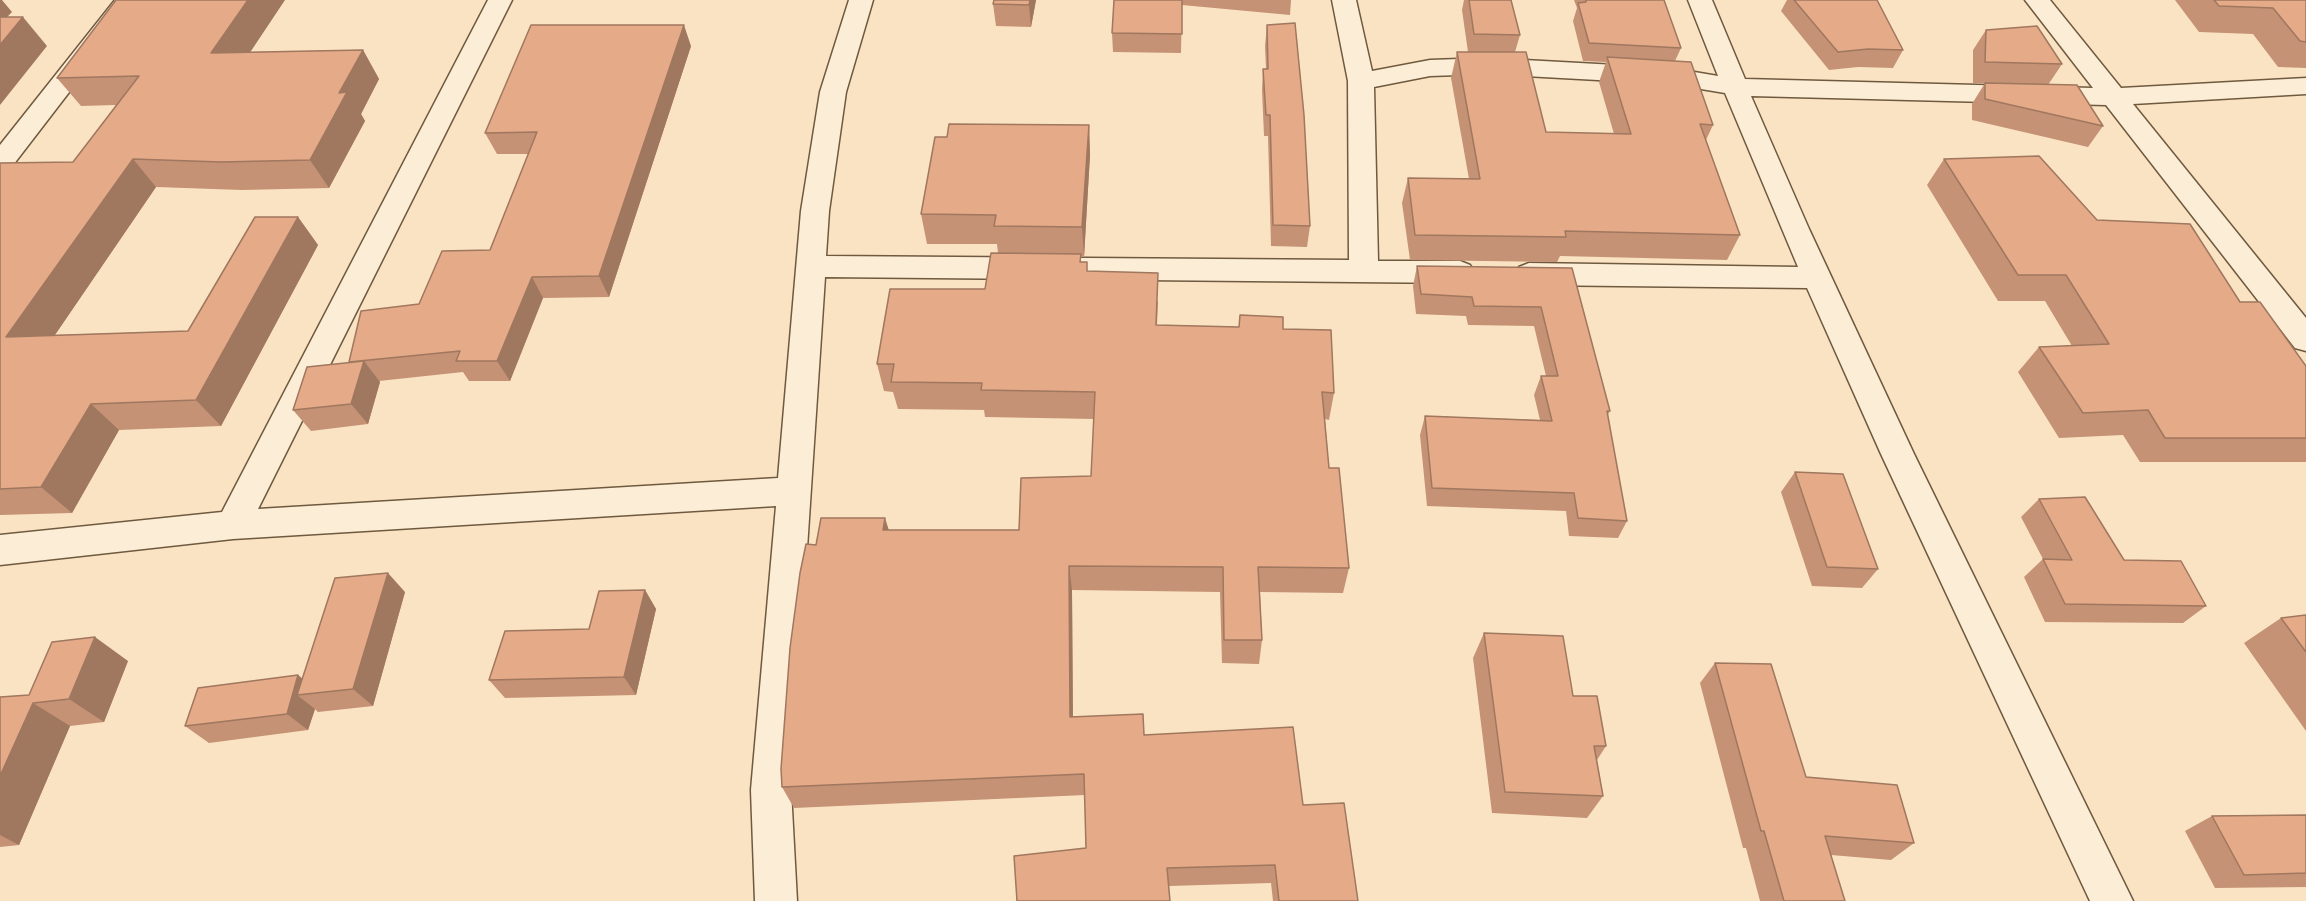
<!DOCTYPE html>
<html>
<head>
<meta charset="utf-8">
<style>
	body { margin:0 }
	canvas { display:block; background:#fae3c2 }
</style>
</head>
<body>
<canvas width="2306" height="901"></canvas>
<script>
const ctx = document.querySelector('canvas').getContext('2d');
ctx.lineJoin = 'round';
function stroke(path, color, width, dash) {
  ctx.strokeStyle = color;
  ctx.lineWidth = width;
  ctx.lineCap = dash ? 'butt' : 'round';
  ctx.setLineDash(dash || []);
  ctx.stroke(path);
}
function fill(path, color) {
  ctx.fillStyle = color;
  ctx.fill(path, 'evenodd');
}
const minor = new Path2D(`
	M115 0H140L10 169 0 172V145Z
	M488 0H512L258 509 778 478 801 211 820 92 849 0H873L846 92 829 211 826 256 1349 260 1348 81 1332 0H1356L1372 71 1430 60 1488 58 1671 68 1718 76 1688 0H1712L1745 79 2093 88 2025 0H2050L2121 88 2306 78V94L2133 104 2306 318V351L2295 348 2106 105 1751 96 1809 229 1914 454 2133 901H2090L1881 454 1807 288 1529 285 1519 281 1514 274 1519 267 1529 263 1798 267 1725 93 1671 84 1488 74 1430 76 1374 87 1378 261H1460L1470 265 1475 272 1470 279 1460 283 825 277 791 790 797 901H755L751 790 776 506 233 539 0 565V535L222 512Z`);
const wall = new Path2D(`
	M994 0H1036L1031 27 996 26 993 4Z
	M1114 0H1291L1290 15 1182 5 1181 53 1113 52 1112 33Z
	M1464 0H1511L1520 35 1515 52 1546 132 1614 134 1599 82 1606 62 1583 61 1573 21 1577 8 1574 0H1664L1681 48 1675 61 1713 125 1706 140 1740 235 1727 260 1560 256 1557 262 1410 260 1402 203 1408 178 1469 179 1451 78 1457 52H1468L1462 10Z
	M1787 0H1877L1903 50 1893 68 1858 67 1829 70 1781 11Z
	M2175 0H2306V68L2278 67 2253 34 2199 32Z
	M1267 25 1310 226 1307 247 1271 246 1268 136H1264L1262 90 1263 69H1266L1265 46Z
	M1986 30 2062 64 2048 85 1973 83V50Z
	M691 46 609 297 543 298 510 381H469L463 372 379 381 380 382 368 424 311 431 293 410 419 304 490 250 528 154H497L485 133Z
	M363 50 379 79 361 114 365 121 329 188 242 190 156 187 55 335 188 331 298 217 318 245 221 426 119 430 72 513 0 515V163L73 162 116 105 81 106 57 78 250 52Z
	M1985 83 2103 126 2088 147 1972 120V104Z
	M1089 125 1090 155 1084 257H1081V262L1088 271 1158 301 1157 325 1239 327 1240 315 1283 329 1334 393 1329 420 1325 419 1329 468 1349 568 1343 593 1260 592 1262 640 1259 664 1222 663 1220 592 1072 590 1073 717 1144 735 1303 805 1358 901H1273L1271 883 1169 886 1086 848 1085 795 794 808 782 787 816 545 889 530H1019L1091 476 1094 419 985 417 984 410 898 409 893 392 884 391 877 364 985 289 998 253 997 244H927L921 214 947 137Z
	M1944 159 2097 220 2240 302 2306 366V462H2140L2123 435 2059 438 2018 372 2039 347 2072 346 2045 301H1998L1927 185Z
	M1417 266 1572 268 1610 411 1607 416 1627 521 1618 538 1569 536 1566 511 1427 506 1420 435 1425 416 1540 420 1534 395 1541 376H1546L1534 326 1468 325 1466 316 1416 314 1413 286Z
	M1795 472 1878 569 1862 588 1812 586 1781 492Z
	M2039 499 2124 560 2206 606 2183 623 2045 622 2024 577 2043 559 2021 517Z
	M645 590 656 609 636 695 505 698 489 680 589 629Z
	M405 592 373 706 318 712 315 709 308 730 209 743 185 726 298 675 302 679Z
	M2306 615V731L2244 643 2281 618Z
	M1484 633 1573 696 1606 746 1597 760 1603 796 1587 818 1492 813 1473 658Z
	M128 661 104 722 70 726 19 845 0 847V697L29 695Z
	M1715 663 1806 777 1914 843 1891 860 1831 855 1845 901H1760L1746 848H1743L1700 683Z
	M2306 815V887L2215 888 2185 831 2212 816Z`);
const shadedWall = new Path2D(`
	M0 0H2L12 12 0 24Z
	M248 0H285L231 81 211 53Z
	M1030 0H1036L1031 27 1029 5Z
	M23 17 47 46 0 105V45Z
	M684 25 691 46 609 297 599 276Z
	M363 50 379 79 361 114 365 121 329 188 310 160 339 93Z
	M1089 125 1090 155 1084 257 1082 227Z
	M133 159 156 187 35 364 6 337Z
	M298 217 318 245 221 426 196 400Z
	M532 277 543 298 510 381 497 361Z
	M364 361 380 382 368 424 351 404Z
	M91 404 119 430 72 513 41 487Z
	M885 518 893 543 883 530Z
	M1069 566 1072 590 1073 739 1070 717Z
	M388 573 405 592 373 706 353 689Z
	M645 590 656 609 636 695 624 677Z
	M95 637 128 661 104 722 69 699Z
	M298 675 319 692 297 695 315 709 308 730 287 714Z
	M33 703 70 726 19 845 0 835V776Z`);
const building = new Path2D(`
	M116 0H248L211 53 363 50 339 93 347 92 310 160 221 162 133 159 6 337 188 331 255 217H298L196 400 91 404 41 487 0 489V163L73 162 139 76 57 78Z
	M994 0H1030L1029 5 993 4Z
	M1114 0H1182V34L1112 33Z
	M1469 0H1511L1520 35 1474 34Z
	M1586 0H1664L1681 48 1589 43 1578 3 1586 2Z
	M1794 0H1877L1903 50 1868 49 1838 52Z
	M2214 0H2306V42L2300 41 2273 8 2219 6Z
	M0 17H23L0 45Z
	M1295 23 1304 115 1310 226 1273 225 1270 115H1266L1263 69H1268L1267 25Z
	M531 25H684L599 276 532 277 497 361H456L460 351 349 362 361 311 419 304 442 251 490 250 537 132 485 133Z
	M2037 26 2062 64 1985 62 1986 30Z
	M1457 52H1526L1546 132 1631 134 1607 57 1691 62 1713 125 1700 124 1740 235 1565 231 1566 237 1415 235 1408 178 1480 179Z
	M1985 83 2077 85 2103 126 1985 99Z
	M949 124 1089 125 1082 227 994 226 996 215 921 214 935 137H947Z
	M2039 156 2097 220 2190 224 2240 302H2260L2306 366V438H2165L2148 410 2083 413 2039 347 2109 344 2066 275H2018L1944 159Z
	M991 253 1081 254 1080 262H1087V271L1158 273 1156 325 1239 327 1240 315 1283 317V329L1331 330 1334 393 1322 392 1329 468H1339L1349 568 1258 567 1262 640H1224L1223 567 1069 566 1070 717 1143 714 1144 735 1293 727 1303 805 1344 803 1358 901H1279L1275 865 1167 868 1170 901H1017L1014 856 1086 848 1084 774 782 787 781 769 790 648 800 573 806 544 816 545 821 518H885L883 530H1019L1021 478 1091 476 1095 392 981 390 982 383 891 382 894 364H877L890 289H985Z
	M1417 266 1572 268 1610 411H1607L1627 521 1578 518 1574 493 1432 488 1425 416 1552 421 1541 376H1558L1541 307 1474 306 1472 297 1421 294Z
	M364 361 351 404 293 410 307 367Z
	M1795 472 1843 474 1878 569 1827 567Z
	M2085 497 2124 560 2181 561 2206 606 2065 604 2043 559 2072 560 2039 499Z
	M388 573 353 689 297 695 335 578Z
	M645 590 624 677 489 680 505 631 589 629 599 591Z
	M2306 615V652L2281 618Z
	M1484 633 1563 636 1573 696H1597L1606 746H1594L1603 796 1505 792Z
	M95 637 69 699 33 703 0 776V697L29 695 52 642Z
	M1715 663 1771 664 1806 777 1897 785 1914 843 1825 836 1845 901H1784L1764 831H1761Z
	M298 675 287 714 185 726 198 688Z
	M2306 815V873L2244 875 2212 816Z`);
stroke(minor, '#6f5a3f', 3);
fill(minor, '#fcedd7');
fill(wall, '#c59275');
fill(shadedWall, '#a0775f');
fill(building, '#e5aa88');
stroke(building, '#a0775f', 1.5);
</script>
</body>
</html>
